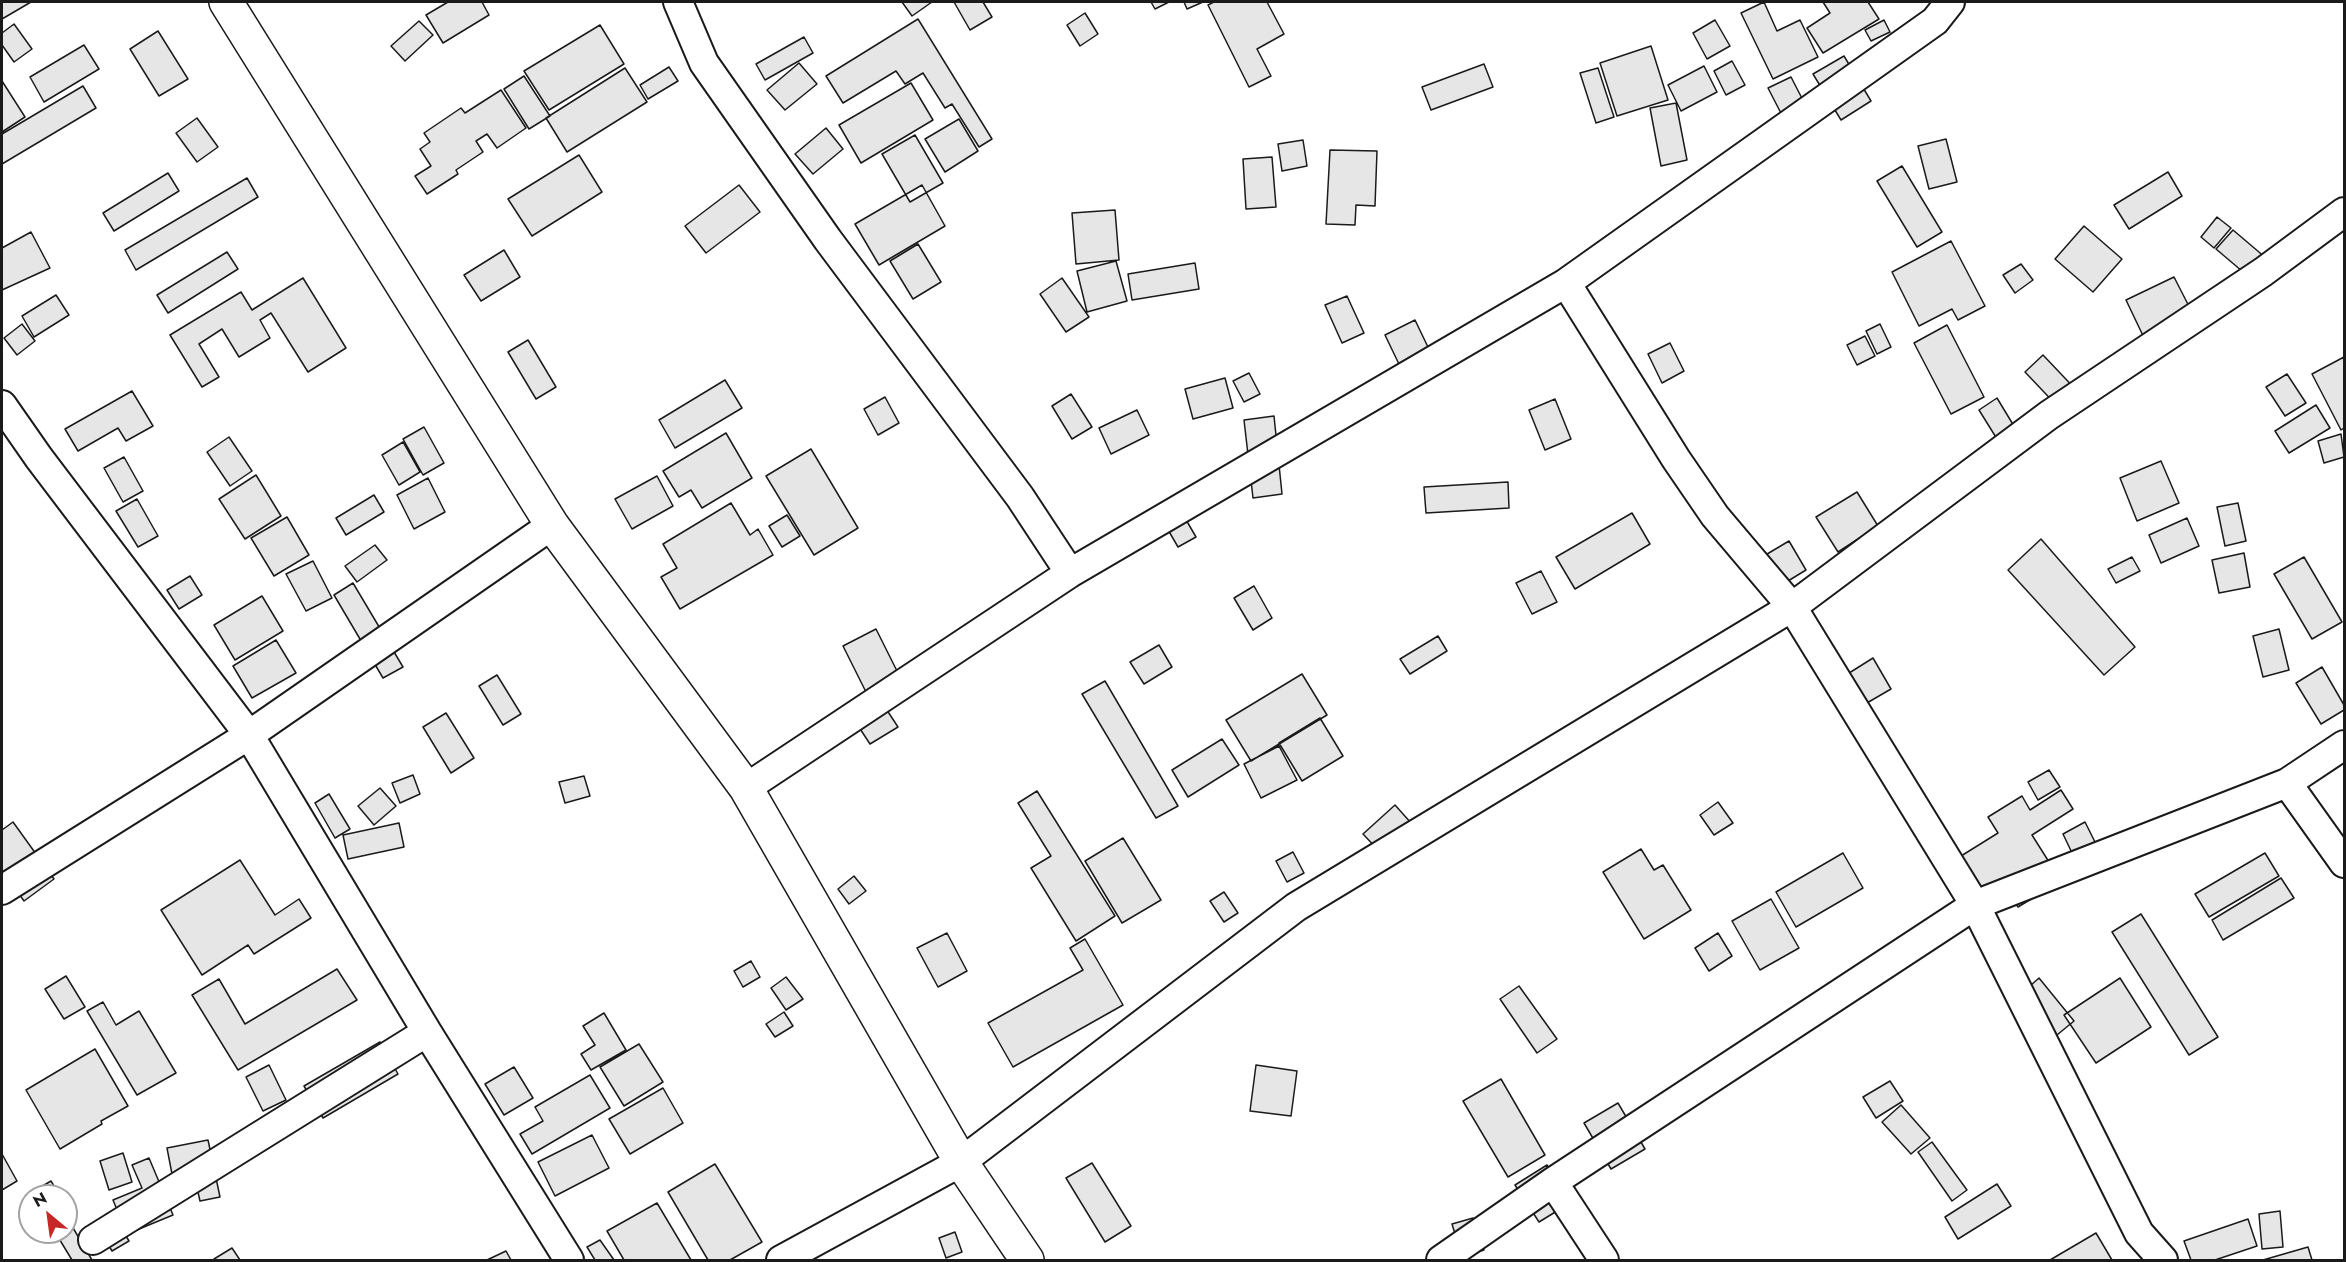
<!DOCTYPE html>
<html>
<head>
<meta charset="utf-8">
<style>
	body { margin:0 }
	#map { position:relative; width:2346px; height:1262px; overflow:hidden; background:#fff; font-family:Jost,sans-serif }
	canvas { display:block }
	.frame { position:absolute; inset:0; border:3px solid #1a1a1a; pointer-events:none }
	.north { position:absolute; left:18px; top:1184px; width:60px; height:60px; box-sizing:border-box; background:#fff; border:2px solid #a3a3a3; border-radius:50%; rotate:331deg; font-size:16px; font-weight:700; line-height:24px; text-align:center; color:#1a1a1a }
	.north::after { content:''; display:block; margin:auto; width:21px; height:27px; background:#c62828; clip-path:polygon(50% 0,100% 100%,50% 72%,0 100%) }
</style>
</head>
<body>
<div id="map">
<canvas width="2346" height="1262"></canvas>
<div class="frame"></div>
<div class="north">N</div>
</div>
<script>
const ctx = document.querySelector('canvas').getContext('2d');
ctx.lineJoin = 'round';
function fill(path, color) {
  ctx.fillStyle = color;
  ctx.fill(path, 'evenodd');
}
function stroke(path, color, width, dash) {
  ctx.strokeStyle = color;
  ctx.lineWidth = width;
  ctx.lineCap = dash ? 'butt' : 'round';
  ctx.setLineDash(dash || []);
  ctx.stroke(path);
}
const building = new Path2D(`
	M2 2H31L2 19Z
	M448 2H482L489 15 443 43 426 15Z
	M902 2H932L912 16Z
	M954 2H983L992 17 970 30Z
	M1151 2H1169L1155 9Z
	M1184 2H1203L1187 9Z
	M1214 2H1267L1284 34 1257 49 1271 76 1249 87 1208 5Z
	M1764 2 1777 31 1800 20 1818 57 1773 79 1741 13Z
	M1823 2H1868L1879 19 1823 53 1807 28 1830 13Z
	M1085 13 1098 34 1080 46 1067 25Z
	M918 19 992 139 979 147 952 104 945 108 923 73 905 84 896 71 843 103 826 76Z
	M1715 20 1730 46 1707 59 1693 33Z
	M1884 20 1890 32 1871 41 1865 30Z
	M419 21 433 35 405 61 391 46Z
	M14 24 32 49 14 62 2 45V33Z
	M600 25 624 64 549 110 524 71Z
	M158 31 188 79 159 96 130 49Z
	M804 37 813 53 765 80 756 64Z
	M84 45 99 69 44 102 30 77Z
	M1651 46 1668 100 1617 116 1600 63Z
	M1844 56 1871 101 1841 120 1813 74Z
	M1732 61 1745 85 1726 95 1714 71Z
	M799 63 817 84 785 110 767 90Z
	M1484 64 1493 87 1431 110 1422 87Z
	M1704 66 1717 92 1681 111 1668 85Z
	M669 67 678 81 648 99 640 85Z
	M625 68 647 102 567 152 546 118Z
	M1598 68 1614 117 1596 123 1580 73Z
	M524 76 550 116 529 129 504 89Z
	M1791 77 1808 110 1785 121 1768 88Z
	M2 81 25 117 2 132Z
	M911 83 933 120 861 163 839 125Z
	M83 86 96 108 2 164V134Z
	M501 90 526 128 497 148 487 134 476 141 483 152 456 170 458 174 427 194 415 176 431 166 420 149 430 142 424 133 461 108 465 113Z
	M1676 103 1687 160 1661 166 1650 108Z
	M197 118 218 147 197 162 176 133Z
	M959 119 978 151 945 172 925 139Z
	M826 128 843 149 813 174 795 154Z
	M915 135 943 183 910 202 882 154Z
	M1946 139 1957 182 1929 189 1918 146Z
	M1303 140 1307 166 1282 171 1278 144Z
	M1330 150 1377 151 1375 206 1356 205 1355 225 1326 224Z
	M579 155 602 192 532 236 508 199Z
	M1272 157 1276 207 1246 209 1243 159Z
	M1902 166 1942 232 1917 247 1877 181Z
	M2168 172 2182 196 2129 229 2114 205Z
	M168 173 179 191 114 231 103 213Z
	M247 178 258 197 136 270 125 250Z
	M739 185 760 212 706 253 685 226Z
	M922 185 945 226 879 265 855 224Z
	M1115 210 1119 260 1076 264 1072 213Z
	M2217 217 2231 228 2214 248 2201 237Z
	M2084 226 2122 259 2093 292 2055 259Z
	M2233 230 2266 258 2249 277 2216 249Z
	M31 232 50 268 2 290V248Z
	M1951 241 1985 306 1958 320 1952 309 1919 326 1892 272Z
	M918 244 941 282 913 299 890 261Z
	M504 250 520 277 481 301 464 275Z
	M227 252 238 269 168 313 157 295Z
	M1116 261 1127 301 1087 312 1077 271Z
	M1195 263 1199 289 1132 300 1128 274Z
	M2021 264 2033 280 2015 293 2003 275Z
	M2174 277 2196 320 2147 344 2126 300Z
	M303 278 346 348 308 372 271 313 260 320 270 338 239 357 222 329 199 344 219 377 202 387 170 335 241 292 252 310Z
	M1062 278 1089 317 1066 332 1040 294Z
	M56 295 69 315 34 337 22 316Z
	M1347 296 1364 333 1342 343 1325 305Z
	M1415 320 1439 370 1409 385 1385 335Z
	M22 324 35 341 17 355 4 338Z
	M1880 324 1891 347 1877 354 1866 331Z
	M1947 325 1984 397 1951 414 1914 343Z
	M1865 336 1875 356 1857 365 1847 345Z
	M528 340 556 387 536 399 508 352Z
	M1670 343 1684 371 1662 383 1648 354Z
	M2043 355 2080 394 2062 411 2025 372Z
	M2344 357V428L2341 430 2312 374Z
	M1249 373 1260 394 1244 402 1233 381Z
	M2287 374 2306 403 2285 416 2266 387Z
	M1225 378 1233 408 1193 419 1185 389Z
	M725 380 742 408 675 448 659 420Z
	M132 391 153 426 126 441 118 428 78 451 65 429Z
	M1071 394 1092 427 1072 439 1052 406Z
	M885 397 899 423 878 435 864 409Z
	M1997 398 2020 436 2002 447 1979 410Z
	M1555 399 1571 439 1545 450 1529 410Z
	M2316 405 2330 428 2289 453 2275 431Z
	M1137 410 1149 435 1111 454 1099 428Z
	M1274 416 1282 494 1253 498 1244 420Z
	M424 427 444 463 423 475 403 439Z
	M726 433 752 478 702 508 691 490 679 497 663 471Z
	M2341 434 2344 457 2324 463 2318 441Z
	M229 437 252 471 230 486 207 452Z
	M403 442 420 472 399 485 382 455Z
	M811 449 858 528 814 555 766 476Z
	M124 457 143 491 123 502 104 468Z
	M2161 461 2179 503 2137 521 2120 478Z
	M256 475 281 516 245 539 219 499Z
	M657 476 673 506 632 529 615 499Z
	M428 478 445 512 414 529 397 495Z
	M1508 482 1509 508 1426 513 1424 487Z
	M1857 492 1878 526 1838 552 1816 517Z
	M374 495 384 512 346 535 336 518Z
	M137 499 158 536 138 547 116 511Z
	M731 503 750 535 758 529 773 555 680 609 661 577 677 568 663 544Z
	M2238 503 2246 541 2225 546 2217 507Z
	M1632 513 1650 544 1575 589 1556 557Z
	M787 515 800 536 782 547 769 526Z
	M287 517 309 555 274 576 251 538Z
	M1185 518 1196 537 1178 547 1167 528Z
	M2187 518 2199 546 2161 563 2149 535Z
	M2041 539 2135 647 2104 675 2008 570Z
	M1789 541 1806 570 1770 592 1752 563Z
	M375 545 387 560 357 582 345 566Z
	M2244 553 2250 587 2219 593 2212 560Z
	M2132 557 2140 571 2116 583 2108 569Z
	M2304 557 2342 622 2312 639 2274 574Z
	M313 561 332 598 306 611 286 574Z
	M1541 571 1557 602 1532 614 1516 583Z
	M190 576 202 595 179 609 167 590Z
	M353 583 403 667 383 678 334 595Z
	M1254 586 1272 618 1253 630 1234 598Z
	M262 596 283 631 235 660 214 625Z
	M876 629 899 675 866 692 843 646Z
	M2279 629 2289 670 2263 677 2253 636Z
	M1438 636 1447 651 1410 674 1400 659Z
	M276 640 296 673 252 698 233 666Z
	M1159 645 1172 667 1144 684 1130 662Z
	M1873 658 1891 689 1848 714 1830 685Z
	M2322 667 2344 705V710L2321 724 2296 683Z
	M1302 674 1327 715 1251 761 1226 720Z
	M497 675 521 714 503 725 479 686Z
	M1105 681 1178 806 1156 818 1082 694Z
	M877 695 898 727 870 744 849 712Z
	M446 713 474 758 451 773 423 727Z
	M1320 718 1343 756 1302 781 1279 743Z
	M1222 739 1239 765 1188 797 1172 770Z
	M1279 746 1297 780 1261 798 1244 764Z
	M2049 770 2060 787 2038 800 2028 782Z
	M413 775 420 794 400 803 392 783Z
	M584 776 590 796 565 803 559 782Z
	M380 788 396 806 374 825 358 806Z
	M2061 790 2073 809 2032 835 2061 881 2018 907 2000 879 1974 896 1953 861 1998 833 1988 817 2022 796 2030 810Z
	M1037 791 1115 916 1076 941 1031 868 1051 856 1018 803Z
	M329 794 350 829 335 838 315 803Z
	M1718 802 1733 823 1714 835 1700 815Z
	M1395 805 1412 824 1380 852 1363 834Z
	M13 822 54 879 24 901 2 870V830Z
	M2085 822 2096 844 2073 855 2063 834Z
	M399 823 404 847 348 859 343 835Z
	M1123 838 1161 900 1122 923 1085 861Z
	M1641 849 1654 870 1663 865 1691 910 1644 939 1603 872Z
	M1293 852 1304 873 1287 882 1276 861Z
	M1843 853 1863 888 1796 927 1776 892Z
	M2265 853 2279 876 2209 917 2195 894Z
	M240 860 275 915 299 899 311 918 254 954 248 945 202 975 161 910Z
	M854 876 866 891 849 904 838 889Z
	M2281 878 2294 898 2223 940 2212 920Z
	M1224 892 1238 913 1224 922 1210 901Z
	M1771 899 1799 948 1760 970 1732 921Z
	M2141 914 2218 1037 2189 1055 2112 932Z
	M947 933 967 971 938 987 917 948Z
	M1718 933 1732 956 1709 971 1695 948Z
	M1085 939 1123 1005 1013 1067 988 1023 1083 970 1070 948Z
	M751 961 760 977 743 987 734 971Z
	M337 969 357 1000 238 1070 192 995 219 979 245 1024Z
	M66 976 85 1007 64 1019 45 989Z
	M786 977 803 999 786 1010 771 988Z
	M2039 978 2074 1021 2057 1035 2022 993Z
	M2120 978 2151 1027 2096 1063 2064 1015Z
	M1519 986 1557 1039 1537 1053 1500 999Z
	M103 1002 116 1025 139 1011 176 1073 137 1095 87 1011Z
	M784 1012 793 1026 775 1037 766 1024Z
	M604 1013 626 1050 591 1070 581 1054 595 1045 583 1026Z
	M380 1042 398 1074 323 1118 304 1086Z
	M639 1044 663 1082 624 1106 600 1067Z
	M95 1049 128 1106 101 1121 102 1124 60 1149 26 1090Z
	M269 1065 286 1100 263 1111 246 1077Z
	M1256 1065 1297 1071 1291 1116 1250 1111Z
	M514 1067 533 1098 504 1115 485 1084Z
	M590 1075 610 1108 532 1154 520 1134 543 1121 535 1107Z
	M1501 1079 1545 1155 1508 1177 1463 1101Z
	M1890 1081 1903 1101 1876 1118 1863 1097Z
	M663 1088 683 1123 630 1154 609 1119Z
	M1618 1103 1645 1149 1611 1169 1584 1123Z
	M1901 1105 1930 1138 1911 1154 1882 1122Z
	M592 1135 609 1168 555 1196 538 1162Z
	M208 1140 220 1197 200 1201 193 1170 172 1174 167 1148Z
	M1932 1142 1967 1190 1952 1201 1918 1152Z
	M123 1153 132 1182 109 1190 100 1161Z
	M2 1154 17 1181 2 1190Z
	M149 1158 173 1215 127 1234 113 1200 142 1188 132 1165Z
	M1092 1163 1131 1226 1105 1242 1066 1178Z
	M715 1164 762 1242 730 1260H708L668 1192Z
	M1547 1165 1570 1203 1539 1222 1515 1185Z
	M51 1181 60 1196H37L34 1191Z
	M1997 1184 2011 1206 1958 1239 1945 1217Z
	M657 1203 691 1260H624L607 1231Z
	M2280 1211 2283 1247 2262 1249 2259 1214Z
	M113 1214 129 1241 112 1251 96 1224Z
	M66 1216 92 1260H72L55 1232H66Z
	M1473 1218 1484 1250 1462 1257 1452 1224Z
	M2248 1219 2257 1246 2215 1260H2191L2184 1241Z
	M955 1232 962 1252 946 1258 939 1238Z
	M2096 1233 2112 1260H2050Z
	M600 1240 614 1260H595L587 1247Z
	M2308 1247 2312 1260H2263Z
	M232 1248 240 1260H215L214 1259Z
	M506 1251 511 1260H487Z`);
const street = new Path2D(`
	M678 2 704 63 828 240 1020 497 1070 573
	M1566 283 1676 459 1715 516 1792 607 1975 905 2139 1233 2163 1260
	M2 405 39 458 249 735 427 1032 569 1260
	M2287 783 2344 863
	M746 788 1070 573 1566 283 1935 21 1950 2
	M2 890 249 735 552 525
	M1553 1182 1604 1260
	M93 1240 427 1032
	M781 1260 961 1162 1296 907 1792 607 2049 415 2263 272 2344 212
	M1441 1260 1553 1182 1975 905 2287 783 2344 745`);
const secondary = new Path2D(`
	M226 2 552 525 746 788 961 1162 1027 1260`);
fill(building, '#e6e6e6');
stroke(building, '#1a1a1a', 1.5);
stroke(street, '#1a1a1a', 32);
stroke(secondary, '#1a1a1a', 36);
stroke(street, '#fff', 28);
stroke(secondary, '#fff', 33);
</script>
</body>
</html>
